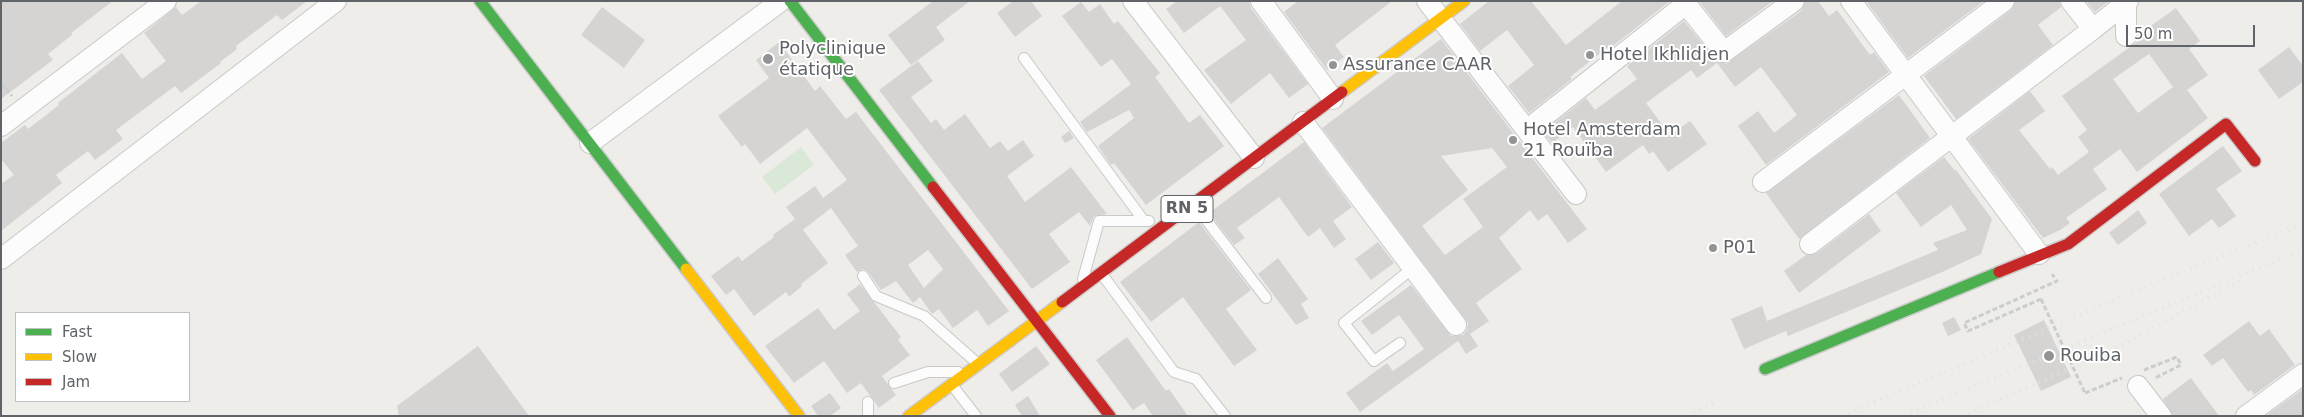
<!DOCTYPE html>
<html>
<head>
<meta charset="utf-8">
<style>
	body { margin:0 }
	#map { position:relative; width:2304px; height:417px; overflow:hidden; background:#efedea; font-family:"DejaVu Sans",sans-serif }
	canvas { display:block }
	.frame { position:absolute; inset:0; border:2px solid #606367; pointer-events:none }
	.legend { position:absolute; left:15px; top:312px; width:175px; height:90px; box-sizing:border-box; background:#fff; border:1px solid #bfc1c2; margin:0; padding:6px 9px; list-style:none; font-size:15px; color:#606367 }
	.legend li { display:flex; align-items:center; gap:10px; height:25px }
	.legend b { width:25px; border:1px solid #bfc1c2 }
	.scale { position:absolute; left:2126px; top:25px; width:129px; height:22px; box-sizing:border-box; border:2px solid #606367; border-top:0; padding-left:6px; font-size:15px; line-height:18px; white-space:nowrap; color:#606367; -webkit-text-stroke:4px #fff; paint-order:stroke }
</style>
</head>
<body>
<div id="map">
<canvas width="2304" height="417"></canvas>
<div class="frame"></div>
<ul class="legend">
<li><b style="height:6px;background:#4caf50"></b>Fast</li>
<li><b style="height:6px;background:#ffc107"></b>Slow</li>
<li><b style="height:6px;background:#c62828"></b>Jam</li>
</ul>
<div class="scale">50 m</div>
</div>
<script>
const ctx = document.querySelector('canvas').getContext('2d');
ctx.lineJoin = 'round';
function fill(path, color) {
  ctx.fillStyle = color;
  ctx.fill(path, 'evenodd');
}
function stroke(path, color, width, dash) {
  ctx.strokeStyle = color;
  ctx.lineWidth = width;
  ctx.lineCap = dash ? 'butt' : 'round';
  ctx.setLineDash(dash || []);
  ctx.stroke(path);
}
function drawText(font, color, halo, rows, align = 'center') {
  ctx.font = font + ' "DejaVu Sans",sans-serif';
  ctx.lineWidth = 4;
  ctx.setLineDash([]);
  ctx.textBaseline = 'middle';
  ctx.strokeStyle = halo;
  ctx.fillStyle = color;
  for (const [text, x, y, turn = 0] of rows) {
    ctx.save();
    ctx.translate(x, y);
    ctx.rotate((+turn || 0) * Math.PI / 180);
    ctx.textAlign = isNaN(turn) ? turn : align;
    if (halo) ctx.strokeText(text, 0, 0);
    ctx.fillText(text, 0, 0);
    ctx.restore();
  }
}
const green = new Path2D(`
	M801 147 814 165 775 194 762 177Z`);
const building = new Path2D(`
	M1 1H113L71 33 73 34 48 54 53 60 1 99Z
	M201 1H307L282 20 277 15 236 46 237 49 220 62 221 63 181 93 175 86 116 130 123 139 95 160 88 151 56 175 62 183 1 231V184L14 175 1 159V143L25 125 28 129 59 105 58 103 122 53 142 79 166 61 144 33 176 7 182 15Z
	M933 1H970L936 27 945 40 911 65 888 35Z
	M1013 1H1031L1042 16 1015 37 997 13Z
	M1177 1H1249L1251 8 1308 84 1289 98 1270 73 1231 104 1204 70 1246 40 1220 6 1184 33 1166 9Z
	M1298 1H1392L1335 45 1344 57 1327 70 1284 12Z
	M1489 1H1531L1566 45 1622 1H1670L1613 46 1612 44 1570 77 1572 79 1529 113 1508 86 1534 65 1507 30 1480 51 1460 24Z
	M1699 1H1773L1726 36Z
	M1806 1H1818L1829 16 1837 10 1870 55 1874 52 1889 72 1766 165 1738 126 1758 111 1774 133 1797 115 1761 67 1735 87 1717 63 1697 78 1691 70 1646 103 1670 135 1690 121 1707 144 1668 172 1653 151 1649 154 1643 145 1606 172 1573 127 1552 143 1543 132 1586 98 1595 110 1637 79 1627 66 1684 21 1715 59 1726 64 1801 11Z
	M1866 1H1984L1908 58Z
	M2016 1H2059L2061 7 2038 25 2053 45 1956 119 1924 76 2011 10Z
	M2086 1H2109L2095 12Z
	M1081 2 1089 12 1100 4 1114 24 1118 21 1160 73 1155 77 1189 123 1200 115 1224 146 1146 205 1114 163 1111 165 1098 146 1134 118 1129 110 1087 132 1080 122 1131 84 1112 59 1101 67 1062 16Z
	M602 7 645 40 624 68 581 35Z
	M2176 8 2200 41 2189 49 2208 75 2187 90 2208 118 2137 172 2120 149 2093 169 2107 189 2066 218 2070 223 2060 230 2043 238 1968 139 2030 91 2045 111 2019 130 2050 169 2052 167 2058 175 2089 152 2078 137 2087 130 2062 96 2141 39 2138 35ZM2149 54 2173 87 2138 113 2113 79Z
	M1441 39 1587 229 1568 243 1547 214 1538 221 1530 210 1499 238 1522 269 1476 303 1489 321 1470 334 1478 346 1466 354 1458 341 1360 412 1346 393 1387 363 1393 371 1424 349 1399 315 1372 335 1361 321 1411 285 1451 336 1463 335 1467 330 1468 323 1322 128ZM1492 148 1507 167 1463 199 1483 227 1445 255 1422 226 1468 190 1441 156Z
	M779 42 815 91 820 86 846 119 856 112 1009 311 988 326 977 310 953 328 939 309 932 314 920 297 913 303 896 281 881 290 868 272 863 269 857 272 845 255 858 246 831 208 803 230 828 263 801 284 802 286 789 297 786 292 754 316 734 289 726 295 711 276 738 256 742 261 774 237 773 235 795 219 786 207 815 186 823 198 847 180 807 128 760 164 745 144 742 147 718 116 769 78 756 60ZM928 250 943 269 924 288 908 265Z
	M2289 47 2303 66V82L2279 99 2258 70Z
	M918 61 933 81 911 97 931 123 936 119 944 130 965 114 990 148 1000 141 1008 151 1023 140 1034 156 1007 176 1025 202 1071 167 1107 214 1094 216 1090 226 1079 212 1049 234 1070 262 1032 289 879 90Z
	M1899 95 1930 138 1799 239 1766 193Z
	M1069 131 1074 138 1065 143 1061 137Z
	M1304 142 1352 207 1333 221 1346 239 1334 248 1320 228 1308 237 1279 197 1237 228 1245 238 1234 245 1209 213Z
	M2223 146 2242 171 2216 189 2236 216 2219 228 2212 219 2189 236 2159 194Z
	M1944 157 1955 171 1956 170 1992 219 1981 254 1940 273 1788 336 1786 331 1744 349 1731 319 1762 306 1767 321 1938 250 1933 243 1967 230 1951 205 1921 227 1896 193Z
	M2138 210 2147 223 2118 245 2109 233Z
	M1869 214 1881 231 1799 293 1784 271 1806 255 1817 253Z
	M1199 222 1251 290 1226 309 1257 350 1234 366 1183 297 1151 322 1120 282Z
	M1378 242 1394 263 1371 280 1355 259Z
	M1278 258 1308 299 1301 304 1309 318 1296 325 1258 274Z
	M860 284 901 337 898 340 910 355 882 376 896 395 879 408 861 383 847 393 824 361 794 383 765 346 818 308 834 330 860 311 847 294Z
	M1954 317 1961 330 1948 336 1942 323Z
	M2044 320 2071 377 2041 391 2014 335Z
	M2249 321 2260 336 2269 329 2295 365 2254 395 2251 390 2248 392 2223 358 2212 366 2203 355Z
	M1127 337 1166 391 1169 389 1188 416H1153L1144 403 1133 410 1096 360Z
	M478 346 529 416H399L397 406Z
	M1036 346 1050 364 1012 392 999 374Z
	M2191 378 2219 416H2173L2163 399Z
	M2303 389V416H2270L2268 414Z
	M830 393 841 408 830 416H818L811 406Z
	M1028 396 1040 416H1022L1015 405Z`);
const path = new Path2D(`
	M1 83 12 96
	M2041 299 1968 331 1964 323 2057 281 2052 274
	M2144 370 2177 357 2181 365 2155 378
	M2085 393 2122 378`);
const lane = new Path2D(`
	M1024 58 1144 221
	M1194 204 1266 298
	M1101 273 1174 372 1196 379 1225 416
	M863 276 876 296 924 316 977 363
	M1083 279 1099 221H1149
	M1400 343 1374 361 1344 323 1413 268
	M894 383 928 372H958
	M952 385 976 416
	M868 416V402`);
const street = new Path2D(`
	M1133 1 1254 158
	M1261 1 1333 99
	M1427 1 1576 194
	M1851 1 2039 254
	M2071 1 2093 29 2126 3
	M2126 36V3L2128 1
	M1303 122 1456 325
	M1 126 166 1
	M1528 129 1686 4 1724 52 1794 1
	M590 143 781 1
	M1763 182 2004 1
	M1810 244 2093 29
	M1 259 336 1
	M2138 386 2161 416
	M2246 416 2303 374`);
const fast = new Path2D(`
	M480 1 686 269
	M790 1 933 187
	M1765 369 1999 272`);
const slow = new Path2D(`
	M1342 92 1464 1
	M686 269 799 416
	M909 416 1062 302`);
const jam = new Path2D(`
	M933 187 1110 416
	M1999 272 2068 244 2226 124 2255 161
	M1062 302 1342 92`);
const rail = new Path2D(`
	M1687 416 1717 401
	M1842 416 2160 281 2303 224
	M1904 416 2303 249
	M1962 416 2112 350 2240 281`);
const pathBridge = new Path2D(`
	M2041 299 2085 393`);
const markers = [
	[1590,55,5,"#929395"],
	[768,59,6,"#929395"],
	[1333,65,5,"#929395"],
	[1513,140,5,"#929395"],
	[1713,248,5,"#929395"],
	[2049,356,6,"#929395"]
];
const shields = [
	[1187,209,52]
];
const shieldNames = [
	["RN 5",1187,209]
];
const poiNames = [
	["Polyclinique",779,49],
	["étatique",779,70],
	["Hotel Ikhlidjen",1600,55],
	["Assurance CAAR",1343,65],
	["Hotel Amsterdam",1523,130],
	["21 Rouïba",1523,151],
	["P01",1723,248],
	["Rouiba",2060,356]
];
fill(green, '#dae8d7');
fill(building, '#d5d4d3');
stroke(lane, '#c9c9c9', 12);
stroke(street, '#c9c9c9', 22);
stroke(fast, '#cccbcb', 14);
stroke(slow, '#cccbcb', 14);
stroke(jam, '#cccbcb', 14);
stroke(path, '#cbcecc', 3, [5, 2.5]);
stroke(lane, '#fdfcfc', 10);
stroke(street, '#fdfcfc', 20);
stroke(fast, '#4caf50', 11);
stroke(slow, '#ffc107', 11);
stroke(jam, '#c62828', 11);
stroke(rail, '#e3e3e2', 4, [1, 6]);
stroke(pathBridge, '#cbcecc', 3, [5, 2.5]);
for (const [x, y, r, color] of markers) {
  const dot = new Path2D();
  dot.arc(x, y, r, 0, 2 * Math.PI);
  ctx.fillStyle = color;
  ctx.fill(dot);
  stroke(dot, '#fff', 2);
}
for (const [x, y, w] of shields) {
  const box = new Path2D();
  box.roundRect(x - w / 2, y - 13.5, w, 27, 4);
  ctx.fillStyle = '#fff';
  ctx.fill(box);
  stroke(box, '#606367', 1);
}
drawText('bold 16px', '#606367', null, shieldNames);
drawText('18px', '#606367', '#fff', poiNames, 'left');
</script>
</body>
</html>
